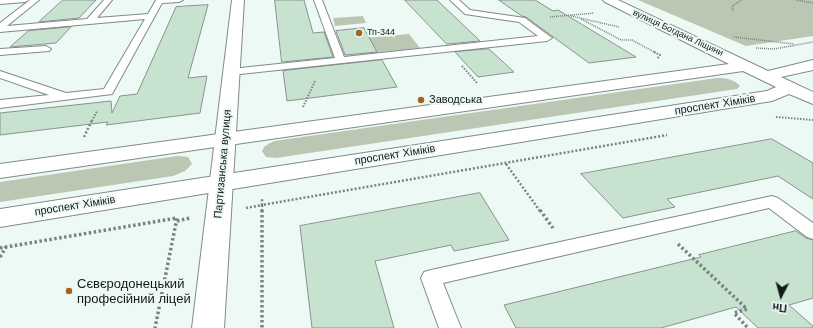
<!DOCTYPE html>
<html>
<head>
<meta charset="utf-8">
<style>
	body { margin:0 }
	#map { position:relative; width:813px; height:328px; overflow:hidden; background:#edf9f5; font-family:Arial,sans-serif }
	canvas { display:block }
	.north { position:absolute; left:761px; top:276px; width:40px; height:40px; -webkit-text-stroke:3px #edf9f5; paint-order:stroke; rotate:186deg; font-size:11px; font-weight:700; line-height:16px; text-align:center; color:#141817 }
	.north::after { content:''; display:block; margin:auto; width:14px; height:18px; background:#141817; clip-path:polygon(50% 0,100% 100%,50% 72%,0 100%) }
</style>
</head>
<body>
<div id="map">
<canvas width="813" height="328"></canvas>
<div class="north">Пн</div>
</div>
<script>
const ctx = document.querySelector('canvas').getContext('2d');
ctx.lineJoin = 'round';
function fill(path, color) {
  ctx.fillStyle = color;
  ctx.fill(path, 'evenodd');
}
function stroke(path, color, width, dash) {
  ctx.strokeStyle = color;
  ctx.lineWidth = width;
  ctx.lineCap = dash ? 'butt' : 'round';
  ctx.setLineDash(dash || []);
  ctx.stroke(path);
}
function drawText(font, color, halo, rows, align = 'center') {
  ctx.font = font + ' Arial,sans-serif';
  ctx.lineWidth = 4;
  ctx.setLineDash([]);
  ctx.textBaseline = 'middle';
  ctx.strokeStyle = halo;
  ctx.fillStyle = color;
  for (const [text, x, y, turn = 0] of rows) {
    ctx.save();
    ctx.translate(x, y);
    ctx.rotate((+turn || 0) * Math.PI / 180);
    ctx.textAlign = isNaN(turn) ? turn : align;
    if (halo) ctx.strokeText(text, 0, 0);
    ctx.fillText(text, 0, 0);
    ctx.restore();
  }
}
const green = new Path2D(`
	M638 0H813V36L746 46Z
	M363 16 366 23 335 26 333 18Z
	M409 34 420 48 362 54 355 39Z
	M717 78C726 78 734 79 740 86L737 89 276 158 266 157 262 151 265 146 274 141Z
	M177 156 188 157 192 164 185 171 173 176 0 202V182Z`);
const building = new Path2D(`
	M63 0H96L79 18 39 22Z
	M275 0H304L313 33 324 32 333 57 282 62Z
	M405 0H437L480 41 447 44Z
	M499 0H535L553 11 558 10 636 57 589 63 526 17 522 16Z
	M208 5 188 78 207 76 200 113 106 125 108 122 0 135V113L111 101 112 113 120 96 137 94 176 7Z
	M71 27 56 43 10 47 28 31Z
	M364 28 377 52 345 55 336 31Z
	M489 49 514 72 478 77 455 52Z
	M382 60 397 87 287 101 283 71Z
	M772 139 813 163V199L778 176 667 199 675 207 623 218 581 174Z
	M480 193 509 240 454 251 451 245 375 261 394 328H312L300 226Z
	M796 231 806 238 813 240V298L789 305 813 326V328H758L736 307 661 328H516L504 305 701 257 699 255Z`);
const pathFar3 = new Path2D(`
	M796 0 813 3
	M733 11 732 6 742 0
	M571 16 619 27
	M550 17 594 13
	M581 19 621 40H632L656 53
	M734 37 794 44
	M756 48 774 49
	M774 49 813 42`);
const pathFar2 = new Path2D(`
	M654 52 660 55 657 59
	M462 66 477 83
	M303 107 315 81
	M776 117 813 120
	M92 121 97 111`);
const pathFar1 = new Path2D(`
	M84 137 92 120
	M506 164 540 211
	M246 208 262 205V199
	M262 211V205L667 135`);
const path = new Path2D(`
	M262 210V328
	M540 210 553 228
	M177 221 190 218
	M678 244 747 309 734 313 748 328
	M0 248 177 218 155 328
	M0 257 6 247`);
const lane = new Path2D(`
	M0 0H29L25 2 0 4Z
	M30 0H39L7 26 87 19 104 0H112L97 18 148 14 156 0H183L179 2 162 3 112 94 0 108V100L49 95 0 78V71L66 93 104 89 145 19 0 32V23Z
	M314 0H322L344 57 538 36 519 22 465 14 450 0H459L470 10 525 18 552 38 547 41 231 75 227 74 226 72 227 70 231 69 335 58Z
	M46 46 51 49 49 51 0 55V49Z
	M772 196 778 198 813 223V239L807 237 769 208 443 283 461 328H439L421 278 424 272 431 270Z`);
const street = new Path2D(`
	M232 0H244L224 328H192Z`);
const secondary = new Path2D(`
	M603 0H618L768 71 813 60V70L781 77 813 92V104L789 94 772 101 0 227V209L767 91 776 87 743 71 0 178V164L729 64 605 2Z`);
const markers = [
	[359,33,4,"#9f6623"],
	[421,100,4,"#9f6623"],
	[69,291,4,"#9f6623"]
];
const farPoinames = [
	["Тп-344",367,33]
];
const farStreetnames = [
	["вулиця Богдана Ліщини",678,33,25]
];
const poiNames = [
	["Заводська",429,100]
];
const streetNames = [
	["проспект Хіміків",715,105,-9],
	["проспект Хіміків",395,155,-9],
	["Партизанська вулиця",223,164,-85],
	["проспект Хіміків",75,206,-9]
];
const nearPoinames = [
	["Сєвєродонецький",77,284],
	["професійний ліцей",77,299]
];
fill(green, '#bbc6b3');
fill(building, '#c7e3cf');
stroke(building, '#8a928c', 1);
stroke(lane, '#808b88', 2);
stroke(street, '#808b88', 2);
stroke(secondary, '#808b88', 2);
stroke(pathFar3, '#7a827f', 1.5, [1, 1]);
stroke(pathFar2, '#7a827f', 2, [1.5, 1.5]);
stroke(pathFar1, '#7a827f', 2.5, [2, 2]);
stroke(path, '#7a827f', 3.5, [2.5, 2.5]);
fill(lane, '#fff');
fill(street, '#fff');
fill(secondary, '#fff');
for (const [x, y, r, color] of markers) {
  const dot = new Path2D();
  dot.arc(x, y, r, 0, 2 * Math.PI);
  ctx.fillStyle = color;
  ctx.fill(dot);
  stroke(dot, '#edf9f5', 1.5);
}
drawText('9px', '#141817', '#edf9f5', farPoinames, 'left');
drawText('9px', '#141817', '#edf9f5', farStreetnames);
drawText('11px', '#141817', '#edf9f5', poiNames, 'left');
drawText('11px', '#141817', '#edf9f5', streetNames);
drawText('13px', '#141817', '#edf9f5', nearPoinames, 'left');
</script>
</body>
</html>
